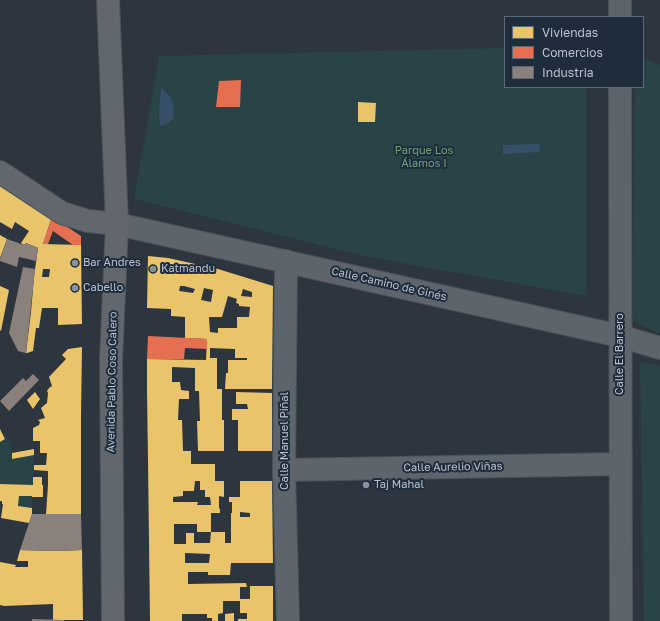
<!DOCTYPE html>
<html>
<head>
<meta charset="utf-8">
<style>
	body { margin:0 }
	#map { position:relative; width:660px; height:621px; overflow:hidden; background:#2d363f; font-family:"Golos Text",sans-serif }
	canvas { display:block }
	.legend { position:absolute; left:504px; top:16px; width:140px; height:72px; box-sizing:border-box; background:#1f2c3b; border:1px solid #5d6876; margin:0; padding:5px 7px; list-style:none; font-size:12px; color:#b9c2ce }
	.legend li { display:flex; align-items:center; gap:8px; height:20px }
	.legend b { width:20px; border:1px solid #5d6876 }
</style>
</head>
<body>
<div id="map">
<canvas width="660" height="621"></canvas>
<ul class="legend">
<li><b style="height:11px;background:#e9c46a"></b>Viviendas</li>
<li><b style="height:11px;background:#e76f51"></b>Comercios</li>
<li><b style="height:11px;background:#8a817c"></b>Industria</li>
</ul>
</div>
<script>
const ctx = document.querySelector('canvas').getContext('2d');
ctx.lineJoin = 'round';
function fill(path, color) {
  ctx.fillStyle = color;
  ctx.fill(path, 'evenodd');
}
function stroke(path, color, width, dash) {
  ctx.strokeStyle = color;
  ctx.lineWidth = width;
  ctx.lineCap = dash ? 'butt' : 'round';
  ctx.setLineDash(dash || []);
  ctx.stroke(path);
}
function drawText(font, color, halo, rows, align = 'center') {
  ctx.font = font + ' "Golos Text",sans-serif';
  ctx.lineWidth = 4;
  ctx.setLineDash([]);
  ctx.textBaseline = 'middle';
  ctx.strokeStyle = halo;
  ctx.fillStyle = color;
  for (const [text, x, y, turn = 0] of rows) {
    ctx.save();
    ctx.translate(x, y);
    ctx.rotate((+turn || 0) * Math.PI / 180);
    ctx.textAlign = isNaN(turn) ? turn : align;
    if (halo) ctx.strokeText(text, 0, 0);
    ctx.fillText(text, 0, 0);
    ctx.restore();
  }
}
const green = new Path2D(`
	M505 48V87H586V296L368 257 134 199 159 56Z
	M643 58 660 65V334L633 321 635 87H643Z
	M640 362 660 366V621H644Z
	M9 438 12 458 34 455 32 514 21 521 1 518 3 505 2 504V501H0V442Z`);
const water = new Path2D(`
	M161 87C172 99 176 101 173 119L164 125 160 126 159 114Z
	M540 144 539 152 503 154V145Z`);
const homes = new Path2D(`
	M358 102 376 103 375 122H358Z
	M0 184 52 217 43 244 81 245 82 324 58 325V308H42L39 328H36L33 351 27 353H26L31 312 34 277 38 248 26 243 24 245 21 243 29 231 15 222 12 229 0 222ZM43 269H50L49 277H42Z
	M0 235 7 239 0 258Z
	M148 256 168 258 218 269 273 286 272 389H225L226 373H228V360H247V358H235V349L210 348V358H217V389H222V420H224V451H198L197 421H200L199 391H195V368L172 367V382H180L181 390 189 391V399H179L178 420H182L183 451H191V464H215V481H224V497L219 496V508L220 509V513H211V532H197V524H174V544H186V533H194V543H210L211 532H225V543H231V513H232V502H229V497H240V481H272L273 563H231L230 575H208V572H188V584L246 583 247 587H240V599H250V586H273V621H238V619H247V613H240V601H223V613L218 614V621H212V618H207V614H182V621H150L148 461 147 390V359L206 360 207 339 185 338V317L171 316V309L147 308ZM180 286H184L195 289 193 293 179 291ZM204 288 213 290 211 302 201 300ZM243 289 252 292V297L241 296ZM228 296 237 299 236 303 239 304V306L250 307 249 317H237V328H218V333L210 332 209 317H222ZM195 481H200V490H205V497H210L211 505H197L198 502H173V497L183 496V491H194ZM240 512 250 513V517H240ZM185 553 210 554 209 563H185Z
	M0 286 9 290 1 331 0 330Z
	M82 347 81 416V514H46L48 485V471L34 470V465H46L47 453H40V441H33V428L39 425 40 422 38 420 45 418 41 408 47 403 48 393 47 391 49 388 52 386 49 377 66 359 62 355 68 349Z
	M35 392 40 399 33 409 27 400Z
	M236 392 272 393V451H238V420H232V409H248L247 404H236Z
	M0 429 5 439 0 442Z
	M34 449V455L12 459V453Z
	M33 477H42V485H43V497H32V496H19L18 506 32 508V514L29 523 1 518 3 504H2V501H0V484L33 485Z
	M20 550 56 551 82 550 83 620H53V604L4 606 0 605V562L16 565 15 567H28V561H17Z
	M234 613V621H225V614Z`);
const shops = new Path2D(`
	M241 80 240 107H216L219 81Z
	M52 217 81 236V245H73L53 231 48 244H43Z
	M148 336 207 339V349L185 348 184 359H147Z`);
const industry = new Path2D(`
	M7 239 24 245 26 243 38 248 36 261 19 257 17 267 0 261V259Z
	M23 267 35 269 26 353 18 351 9 333Z
	M33 374 39 380 9 411 0 401 23 378 26 381Z
	M32 514H81L82 550 56 551 20 550Z
	M32 619 64 620V621H32Z`);
const minor = new Path2D(`
	M620 17V0
	M620 87C620 265 621 443 621 621
	M117 224 620 336 660 348
	M286 261 284 470 288 621
	M284 470 621 464`);
const major = new Path2D(`
	M108 0 117 224 111 360 113 621
	M0 172 62 213 88 221 117 224`);
const markers = [
	[75,263,4,"#88919c"],
	[153,269,4,"#88919c"],
	[75,288,4,"#88919c"],
	[366,485,4,"#88919c"]
];
const parkNames = [
	["Parque Los",424,151],
	["Álamos I",424,164]
];
const poiNames = [
	["Bar Andres",83,263],
	["Katmandu",161,269],
	["Cabello",83,288],
	["Taj Mahal",374,485]
];
const streetNames = [
	["Calle Camino de Ginés",389,284,13],
	["Calle El Barrero",620,354,-90],
	["Avenida Pablo Coso Calero",112,382,-89],
	["Calle Manuel Piñal",285,441,-90],
	["Calle Aurelio Viñas",453,467,-1]
];
fill(green, '#294346');
fill(water, '#384f6a');
fill(homes, '#e9c46a');
fill(shops, '#e76f51');
fill(industry, '#8a817c');
stroke(minor, '#4c5259', 24);
stroke(major, '#4b525b', 24);
stroke(minor, '#5e646c', 22);
stroke(major, '#61676d', 22);
for (const [x, y, r, color] of markers) {
  const dot = new Path2D();
  dot.arc(x, y, r, 0, 2 * Math.PI);
  ctx.fillStyle = color;
  ctx.fill(dot);
  stroke(dot, '#1f2c3b', 1.5);
}
drawText('11px', '#6ea177', '#1f2c3b', parkNames);
drawText('11px', '#b9c2ce', '#1f2c3b', poiNames, 'left');
drawText('11px', '#b9c2ce', '#1f2c3b', streetNames);
</script>
</body>
</html>
